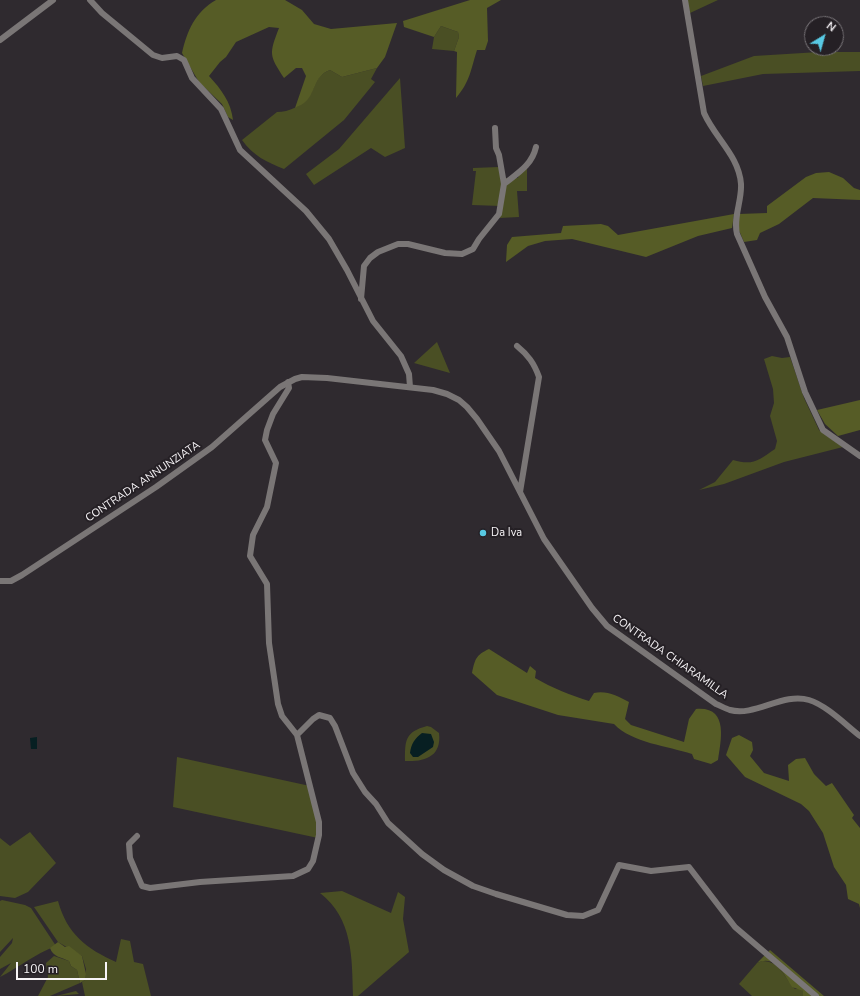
<!DOCTYPE html>
<html>
<head>
<meta charset="utf-8">
<style>
	body { margin:0 }
	#map { position:relative; width:860px; height:996px; overflow:hidden; background:#2f2a2f; font-family:"Nunito Sans",sans-serif }
	canvas { display:block }
	.north { position:absolute; left:804px; top:16px; width:40px; height:40px; box-sizing:border-box; background:#252025; border:1px solid #797579; border-radius:50%; rotate:37deg; font-size:11px; font-weight:700; line-height:16px; text-align:center; color:#f7f4f7 }
	.north::after { content:''; display:block; margin:auto; width:14px; height:18px; background:#58c9e3; clip-path:polygon(50% 0,100% 100%,50% 72%,0 100%) }
	.scale { position:absolute; left:16px; top:962px; width:91px; height:18px; box-sizing:border-box; border:2px solid #f7f4f7; border-top:0; padding-left:5px; font-size:12px; line-height:14px; white-space:nowrap; color:#f7f4f7; -webkit-text-stroke:3px #252025; paint-order:stroke }
</style>
</head>
<body>
<div id="map">
<canvas width="860" height="996"></canvas>
<div class="north">N</div>
<div class="scale">100 m</div>
</div>
<script>
const ctx = document.querySelector('canvas').getContext('2d');
ctx.lineJoin = 'round';
function fill(path, color) {
  ctx.fillStyle = color;
  ctx.fill(path, 'evenodd');
}
function stroke(path, color, width, dash) {
  ctx.strokeStyle = color;
  ctx.lineWidth = width;
  ctx.lineCap = dash ? 'butt' : 'round';
  ctx.setLineDash(dash || []);
  ctx.stroke(path);
}
function drawText(font, color, halo, rows, align = 'center') {
  ctx.font = font + ' "Nunito Sans",sans-serif';
  ctx.lineWidth = 4;
  ctx.setLineDash([]);
  ctx.textBaseline = 'middle';
  ctx.strokeStyle = halo;
  ctx.fillStyle = color;
  for (const [text, x, y, turn = 0] of rows) {
    ctx.save();
    ctx.translate(x, y);
    ctx.rotate((+turn || 0) * Math.PI / 180);
    ctx.textAlign = isNaN(turn) ? turn : align;
    if (halo) ctx.strokeText(text, 0, 0);
    ctx.fillText(text, 0, 0);
    ctx.restore();
  }
}
const green = new Path2D(`
	M687 0H718L690 13Z
	M441 26 458 32 459 37 454 51 432 49 434 37Z
	M819 52H860V71L763 74 703 86 701 76 754 56Z
	M377 68 371 79 375 82 344 120 284 169C267 162 253 156 242 140L277 112C289 112 302 106 309 96 316 86 316 75 330 70L342 77Z
	M400 78 405 148 385 157 371 148 314 185 306 174 339 149Z
	M499 167 501 178H518L519 173 527 168V191H517L519 217 499 218 501 206 472 205 476 171H473V168Z
	M437 342 450 373 414 363Z
	M772 356 782 358 790 357 804 398 819 430 843 447 784 462 724 484 699 490 715 482 733 460C753 466 759 460 775 449L777 441 770 416 774 403 773 389 764 359Z
	M427 726 431 727 439 733C442 757 424 762 405 761 405 740 405 732 427 726Z
	M177 757 310 786 318 825V838L173 807Z
	M30 832 56 863 28 892 15 898 0 896V838L10 846Z
	M342 891 391 913 398 892 405 897 403 919 409 952 358 996H353C352 957 353 919 320 893Z
	M2 900 25 905 31 908 56 946C35 954 19 967 0 977L11 963 0 969V957L12 943 13 938 0 952V901Z
	M58 901C67 934 87 949 116 962L121 939 130 941 134 962 143 964 151 996H85L82 982 85 980 86 969 82 956 58 942 34 907Z
	M54 956 69 961 71 966 77 970 80 983 50 996H38L48 977 46 963Z
	M762 961C781 961 784 978 795 989H800L803 991V996H752L739 984 757 963Z
	M76 991 79 994 56 996Z`);
const forest = new Path2D(`
	M216 0H285L302 10 314 24 331 29 397 23 385 57 377 68 342 77 330 70C313 76 316 94 304 103 302 105 298 106 295 108L306 76 302 68H296L284 78C269 55 269 54 279 28L269 27 236 42 226 57 220 62 209 76C221 89 231 102 233 120L228 117 222 104 199 82 182 53C187 31 195 12 216 0Z
	M470 0H501L487 8 488 41 485 50H477C471 69 470 82 456 98L457 52 454 51 459 37 458 32 441 26 434 37 404 27 403 21Z
	M829 172 843 178 854 188 860 190V200L813 198 779 224 760 233 757 240 744 242 738 228 739 214 767 213V206L806 177 816 173Z
	M734 214 732 228 698 236 646 257 572 239 545 241 528 246 506 262 507 245 512 237 561 233 563 226 601 224 608 226 618 235Z
	M860 400V430L838 436 825 424 817 410Z
	M489 649 527 673 530 666 536 671 535 678C552 688 570 695 589 701L594 693C606 690 618 696 629 702L625 719 631 725 684 742 689 719 696 709C729 706 721 740 718 760L711 764 694 759 692 754C668 746 632 743 614 724L558 715 497 695 472 673C475 659 476 655 489 649Z
	M739 735 752 742 753 750 750 756 764 773 789 781 788 765 796 759 805 758 814 774 826 786 832 783 854 815 852 818 860 828V908L859 904 848 899 846 885 834 867 823 833 809 811 801 804 745 777 726 755 732 738Z
	M58 942 65 947 69 946 82 956 86 974 85 980 80 983 77 970 71 966 69 961C61 957 53 957 50 948Z
	M770 950 824 996H803V991L792 987C784 975 776 954 757 963Z`);
const water = new Path2D(`
	M422 733 431 734 434 742 433 747 418 757H413L410 753C411 744 415 738 422 733Z
	M37 737V749H31L30 738Z`);
const street = new Path2D(`
	M90 0 102 13 153 55 162 58 177 56 184 60 192 78 221 109 240 150 306 211 329 239 347 270 373 321 401 356 409 374 410 387
	M685 0 704 113C715 138 739 156 741 184 742 201 733 217 737 234L765 297 787 337 805 392 823 430 860 456
	M0 40 53 0
	M504 184C518 173 532 165 536 147
	M361 299 364 266 370 258 378 252 398 244H408L445 253 462 254 473 249 479 239 499 214 504 184 499 155 496 148 495 128
	M517 346C528 355 534 363 539 377L520 492
	M288 382 289 388 273 414 267 430 265 440 276 463 267 507 253 535 250 556 267 584 269 643 278 704 282 716 297 735 313 719 319 715 330 718 335 726 353 773 365 792 376 804 388 823 422 854 444 870 473 886 496 894 567 915 583 916 598 910 619 865 651 871 689 867 735 927 816 996
	M0 581H11L22 575 156 487 212 447 280 387 295 379 302 377 327 378 433 390 447 394 459 400 467 407 477 419 499 451 544 539 592 608 607 626 716 704C721 706 726 709 730 710 755 717 783 692 809 700 826 705 846 725 860 736
	M137 836 129 844 130 858 142 886 150 888 200 882 293 876 308 869 313 861 319 835V822L297 735`);
const markers = [
	[483,533,4,"#58c9e3"]
];
const streetNames = [
	["CONTRADA ANNUNZIATA",143,482,-34],
	["CONTRADA CHIARAMILLA",670,657,35]
];
const poiNames = [
	["Da Iva",491,533]
];
fill(green, '#4a4f24');
fill(forest, '#565c26');
fill(water, '#071f22');
stroke(street, '#7a7676', 6);
for (const [x, y, r, color] of markers) {
  const dot = new Path2D();
  dot.arc(x, y, r, 0, 2 * Math.PI);
  ctx.fillStyle = color;
  ctx.fill(dot);
  stroke(dot, '#252025', 1.5);
}
drawText('11px', '#f7f4f7', '#252025', streetNames);
drawText('11px', '#f7f4f7', '#252025', poiNames, 'left');
</script>
</body>
</html>
